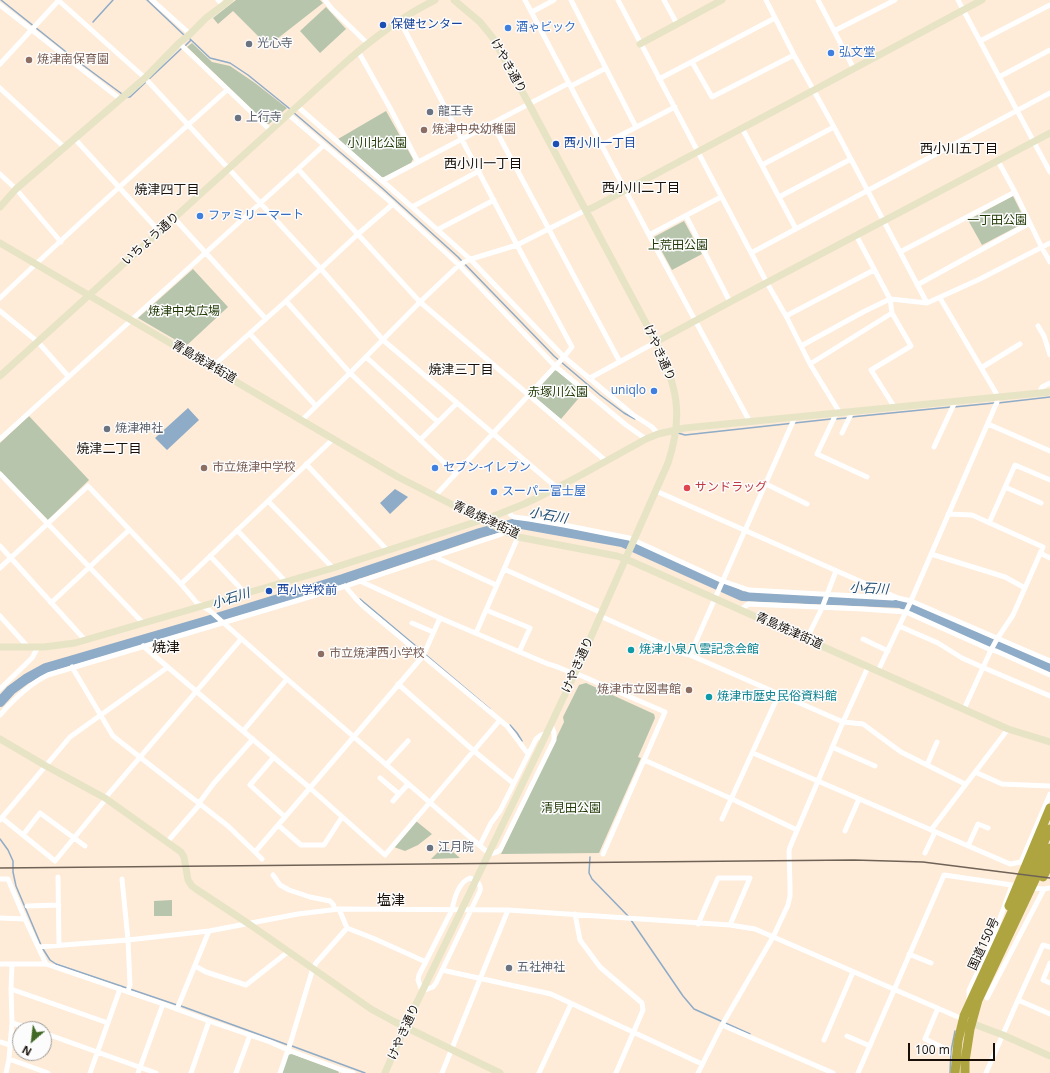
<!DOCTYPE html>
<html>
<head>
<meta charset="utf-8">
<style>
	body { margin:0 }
	#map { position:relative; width:1050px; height:1073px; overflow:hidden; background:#feebd8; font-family:"Open Sans",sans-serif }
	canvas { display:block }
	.north { position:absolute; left:12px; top:1021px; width:40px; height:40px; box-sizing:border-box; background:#fcfcfc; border:1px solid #a19e9a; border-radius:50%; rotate:208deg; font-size:11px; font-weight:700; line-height:16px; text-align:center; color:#181008 }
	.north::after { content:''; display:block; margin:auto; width:14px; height:18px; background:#416925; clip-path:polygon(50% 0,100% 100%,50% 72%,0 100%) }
	.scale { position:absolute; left:908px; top:1043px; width:87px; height:18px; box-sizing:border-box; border:2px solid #181008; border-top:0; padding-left:5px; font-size:12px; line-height:14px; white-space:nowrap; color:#181008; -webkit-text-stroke:3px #fcfcfc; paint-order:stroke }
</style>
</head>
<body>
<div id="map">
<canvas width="1050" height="1073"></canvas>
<div class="north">N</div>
<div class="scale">100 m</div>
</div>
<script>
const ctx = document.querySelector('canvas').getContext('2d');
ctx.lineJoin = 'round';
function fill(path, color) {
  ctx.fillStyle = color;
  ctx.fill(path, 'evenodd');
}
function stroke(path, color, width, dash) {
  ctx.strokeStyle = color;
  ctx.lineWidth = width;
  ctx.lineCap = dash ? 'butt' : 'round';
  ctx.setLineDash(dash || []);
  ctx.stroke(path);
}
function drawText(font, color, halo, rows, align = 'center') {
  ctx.font = font + ' "Open Sans","Noto Sans JP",sans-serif';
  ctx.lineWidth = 3;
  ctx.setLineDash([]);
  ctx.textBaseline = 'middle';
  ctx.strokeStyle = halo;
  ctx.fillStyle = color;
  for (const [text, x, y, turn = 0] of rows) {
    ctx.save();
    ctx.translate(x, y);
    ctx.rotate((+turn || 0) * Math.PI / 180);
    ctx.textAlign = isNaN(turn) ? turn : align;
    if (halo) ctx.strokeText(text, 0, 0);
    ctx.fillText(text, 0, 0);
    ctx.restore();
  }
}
const green = new Path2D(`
	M236 0H320L323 3 268 46 233 11 218 24 213 18Z
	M326 7 346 29 320 53 300 31Z
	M192 43 212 62 230 66 255 83 287 108 269 124H267L187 47Z
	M386 111 413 159 411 163 384 177H381L338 139Z
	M1013 196 1026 222 982 245 968 220Z
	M684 221 702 254 672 270 654 237Z
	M193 269 228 307 186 346 138 318Z
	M554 370 557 371 584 392 561 419 533 396V393Z
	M29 416 89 480 48 520 0 471V443Z
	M586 683 654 714 655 718 638 757 641 758 599 853 501 854 564 722 563 717 579 685Z
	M416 821 432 834 418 845 405 851 394 847Z
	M445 845 460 858 431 859Z
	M172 900V916H154V901Z
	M292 1054 338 1071 339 1073H282L288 1055Z`);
const water = new Path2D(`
	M188 408 199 420 167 450 155 438Z
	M395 489 408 497 390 514 380 503Z`);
const stream = new Path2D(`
	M1 0 80 63 122 94
	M147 0 184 35
	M93 22 113 0
	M189 38 210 58 230 63 248 75 290 109
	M185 46 191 40
	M127 97H130L182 48
	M293 112 382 188 458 257 554 356 600 395 624 413 635 419
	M998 403 1050 397
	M954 407 994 403
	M851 417 951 407
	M835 419 847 418
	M678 433 685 435 831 419
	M343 579 347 584
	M360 599 423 652
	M426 655 490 709
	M510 725 517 733 522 741
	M0 839 8 850 13 861V872L16 886 41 945
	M590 857 589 873 592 879 629 917
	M631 920 683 996 694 1009 750 1034
	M43 949 50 960 56 964 177 1005
	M181 1006 288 1045
	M292 1046 365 1073
	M950 1073 951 1051 955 1031`);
const river = new Path2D(`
	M0 702 11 690 26 679 46 668 207 621 343 579 480 533 516 523 622 542 742 596 900 603 1050 668`);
const street = new Path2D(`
	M58 0 145 78 321 269 383 340 556 487
	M152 0 190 34
	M218 0 224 5
	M325 0 332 9 367 43
	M525 0 649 235 750 422
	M571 0 636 127
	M618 0 698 152 767 283 786 316 810 364 840 413
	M664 0 677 24
	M766 0 794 55 834 127 927 303
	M818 0 854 69
	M958 0 1050 172
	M0 5 120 99
	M532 12 554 0
	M400 21 517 245 572 347 563 358 435 496
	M834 31 895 0
	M980 41 1050 5
	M179 43 270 130
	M358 51 390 108 418 162
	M692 62 712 97 794 55
	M0 64 59 0
	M999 77 1050 50
	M659 79 775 18
	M571 86 606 68
	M0 88 64 147
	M297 106 412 207 470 259 564 357 632 414 652 427 658 434
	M288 114 393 204 459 265 555 366 626 425 646 439
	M492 123 620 362
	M742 128 796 229
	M74 138 159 231
	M602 145 675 107
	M998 161 1015 192 1042 248 1050 262
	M762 165 834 127
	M298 169 324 145
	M0 174 16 189 61 242
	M382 181 569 83
	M779 197 851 159
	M412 207 479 171
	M686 216 730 302
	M174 218 266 319
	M437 230 494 200
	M649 235 721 197
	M856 235 890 299 892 313 911 346 871 370 895 408
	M900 252 1015 192
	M751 253 1050 93
	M917 285 1030 223
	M0 298C74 227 151 158 227 90
	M286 301 350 373 455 473
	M0 311 38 342 68 376
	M786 316 874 270
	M1038 326 1044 336 1050 355
	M250 334 316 406
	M801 346 865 311 890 299 900 300 927 303 980 279 1050 243
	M366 357 438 422
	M810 364 892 313
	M212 367 286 301 358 234 393 204
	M981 368 1020 344
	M590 378 656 342
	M1039 393 1042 387 1050 383
	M836 414 817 454 867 477
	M302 420 350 373 420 302 459 265 468 260 517 245 586 210
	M988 424 1050 451
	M842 433 852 412
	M0 439 298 169 420 302 606 461
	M420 440 457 403
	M934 447 955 402
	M306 464 388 551
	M0 474 143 623
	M766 484 807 504
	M1005 487 1041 503
	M656 491 898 598 911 601 1050 661
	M268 501 333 568
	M508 510 511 515 514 517 529 519 564 525 629 538 723 581 749 590 893 598
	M948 514 972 515 1043 547 1013 615 997 639 991 650 964 709
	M989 523 1015 465 1050 480
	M237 530 286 582
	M0 546 85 640
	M1040 553 1050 558
	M931 554 1005 577 1025 588
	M210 556 246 594
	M435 557 496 585
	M0 568 88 486 181 584 197 603 209 610 287 679 486 851C492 854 495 854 500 850L554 740V733L551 725
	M504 569 602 613
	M360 581 440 618 548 664C558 666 566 672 575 673L665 712 603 854
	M181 584 333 439
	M345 586 356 599 363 606 507 726 528 754
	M51 603 129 530
	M486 610 530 628 519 652
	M741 610 748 604 862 609 906 612 991 650 996 651 1050 675
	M0 616 28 647
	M600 616 685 654 690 655 843 722 863 724 901 752 965 784
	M412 623 433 632
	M899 626 938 643 962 658 982 667 1050 696
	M476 633 518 537
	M863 639 888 651
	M806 640 822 608 836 571
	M143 646 310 788 385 855 500 720
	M690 655 795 417
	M72 667 113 736 228 826 255 852 423 656 440 618
	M878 671 910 603 997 402 996 393 940 298
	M398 684 474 751 513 783
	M0 689 32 658 38 647
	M0 715C14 699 29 684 48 675L346 586 499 535 506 532
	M243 731 287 679
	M832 747 875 766
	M753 753 1010 864 1021 862 1028 863
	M274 757 250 785 285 817
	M644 760 732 799 797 830
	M386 765 408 741
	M927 765 937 742
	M975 772 1002 784 1050 786
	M380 778 399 794
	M105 798 241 639
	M393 801 408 784
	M199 803 214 783 253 739
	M2 818 55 861 106 799
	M722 819 779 694
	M0 820 70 737 168 667
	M278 825 301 845H324L342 817
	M931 830 1008 729
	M845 831 859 799
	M23 835 40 813 85 846
	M167 842 200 804
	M480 845 491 823 500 811 536 739 541 735 547 733
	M968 846 978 824 988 828
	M255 852 262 859
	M925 853 935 832
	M1021 862 1050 794
	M273 875 280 885 289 890 310 897 330 901 333 904 335 909
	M58 877 59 945
	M470 878C476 880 482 883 480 891L436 983 433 987 422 991 418 980 419 975 452 910C454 899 459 882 470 878Z
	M0 879H8L25 919
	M122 879 128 940 130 985 128 991
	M1031 888 1044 889
	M27 906 59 905
	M339 909 347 928
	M575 914 580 940 600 967 642 1003 643 1010 616 1073
	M0 918 25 919 46 964
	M698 924 718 878H750L730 925
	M38 947 128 940 209 931 298 914 339 909 508 910 730 925 755 929 965 1020
	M909 954 931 963
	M1050 963 1043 980 1050 983
	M0 964H46L163 1004 209 1021 270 1042 288 1050 342 1070 353 1073
	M195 966 206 972 246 985 289 951
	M442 970 551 994 702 1064
	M11 989 108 1023
	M987 998 1044 889 1050 888
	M1018 1000 1050 1014
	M969 1001V990L990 946 1012 885
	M938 1008 925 1039 946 1049
	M177 1009 209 931
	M12 1023 31 1029
	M722 1025 833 1073
	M44 1033 156 1073
	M847 1036 870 1046
	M824 1040 853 972
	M0 1042 10 1045
	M9 1059 48 1073
	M6 1073 9 1059 12 1023 11 989 12 964
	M90 1073 120 989
	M138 1073 163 1004
	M191 1073 209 1021
	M236 1073 250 1035
	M280 1073 291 1041 313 968 316 963 347 928 375 939 426 962
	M442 1073 508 910
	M539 1073 571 1004
	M698 1073 722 1025 773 937 788 905 790 896V886L789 851 790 847 843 722 868 667
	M858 1073 944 875 1019 886
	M986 1073 1018 1000 1043 945 1050 947`);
const secondary = new Path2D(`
	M640 44 722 0
	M0 207 16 189 145 78 179 43 190 34 206 18 230 0
	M586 210 592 208 814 90 982 0
	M0 243 398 477 506 532 518 537 617 556 626 559 1008 729 1050 742
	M656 342 730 302 1050 133
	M0 376 346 62C373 38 403 16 435 0
	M0 647H44L75 643 333 568 494 516 524 504 541 496 581 475 646 439 658 434 685 428 1050 392
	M0 739 46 766 105 798 181 852 184 857 188 880 192 886 196 889 249 924 371 1009 393 1021 500 1073
	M971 1023 1003 1035 1050 1056
	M385 1073 405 1027 543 741 575 673 668 463C684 415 677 386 656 342L529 104 493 38 480 22 454 0`);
const highway = new Path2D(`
	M1043 877 1050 863
	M1009 906 1050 808
	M955 1073 958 1041 964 1016 1050 829
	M965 1073V1061L970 1029 978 1000 1050 848`);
const rail = new Path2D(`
	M0 868 854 860 923 862 1050 878`);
const markers = [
	[383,25,4,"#1a4fb4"],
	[508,28,4,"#3f7fe0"],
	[249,44,4,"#6b7280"],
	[831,53,4,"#3f7fe0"],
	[29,60,4,"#8d6e63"],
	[430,112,4,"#6b7280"],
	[238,118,4,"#6b7280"],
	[424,130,4,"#8d6e63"],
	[556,144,4,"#1a4fb4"],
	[200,216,4,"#3f7fe0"],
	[654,391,4,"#3f7fe0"],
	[107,429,4,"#6b7280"],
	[204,468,4,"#8d6e63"],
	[435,468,4,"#3f7fe0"],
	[687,488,4,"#e0444e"],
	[494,492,4,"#3f7fe0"],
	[269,591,4,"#1a4fb4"],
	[631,650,4,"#0f9aa8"],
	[321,654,4,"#8d6e63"],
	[689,690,4,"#8d6e63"],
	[709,697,4,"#0f9aa8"],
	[430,848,4,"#6b7280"],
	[509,968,4,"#6b7280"]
];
const transitNames = [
	["保健センター",391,25],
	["西小川一丁目",564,144],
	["西小学校前",277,591]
];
const shopNames = [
	["酒ゃビック",516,28],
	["弘文堂",839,53],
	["ファミリーマート",208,216],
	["uniqlo",646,391,"right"],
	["セブン-イレブン",443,468],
	["スーパー富士屋",502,492]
];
const worshipNames = [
	["光心寺",257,44],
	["龍王寺",438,112],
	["上行寺",246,118],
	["焼津神社",115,429],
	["江月院",438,848],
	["五社神社",517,968]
];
const educationNames = [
	["焼津南保育園",37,60],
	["焼津中央幼稚園",432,130],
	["市立焼津中学校",212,468],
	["市立焼津西小学校",329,654],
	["焼津市立図書館",681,690,"right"]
];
const streetNames = [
	["けやき通り",508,66,61],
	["いちょう通り",151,239,-42],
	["けやき通り",659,353,66],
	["青島焼津街道",204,362,30],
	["青島焼津街道",486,520,25],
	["青島焼津街道",789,631,24],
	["けやき通り",578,665,-66],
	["国道150号",984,944,-65],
	["けやき通り",404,1032,-66]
];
const parkNames = [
	["小川北公園",377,144],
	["一丁田公園",997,221],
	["上荒田公園",678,246],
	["焼津中央広場",184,312],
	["赤塚川公園",558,393],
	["清見田公園",571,809]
];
const healthNames = [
	["サンドラッグ",695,488]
];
const cultureNames = [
	["焼津小泉八雲記念会館",639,650],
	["焼津市歴史民俗資料館",717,697]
];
const neighbourhoodNames = [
	["西小川五丁目",959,149],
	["西小川一丁目",483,164],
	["西小川二丁目",641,188],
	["焼津四丁目",167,190],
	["焼津三丁目",461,370],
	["焼津二丁目",109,449]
];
const waterNames = [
	["小石川",548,516,10],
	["小石川",869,589,3],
	["小石川",231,599,-18]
];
const quarterNames = [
	["焼津",166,648],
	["塩津",391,901]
];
fill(green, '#b7c5ad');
fill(water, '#8eabc7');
stroke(stream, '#8eabc7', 1.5);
stroke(river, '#8eabc7', 10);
stroke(street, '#fff', 5);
stroke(secondary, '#e7e4c6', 7);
stroke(highway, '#aea540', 9);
stroke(rail, '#6f6357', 1.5);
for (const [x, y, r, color] of markers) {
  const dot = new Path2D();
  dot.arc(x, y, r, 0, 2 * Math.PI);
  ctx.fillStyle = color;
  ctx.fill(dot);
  stroke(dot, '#fcfcfc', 1.5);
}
drawText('12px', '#164399', '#fcfcfc', transitNames, 'left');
drawText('12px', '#366cbe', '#fcfcfc', shopNames, 'left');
drawText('12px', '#5b616d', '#fcfcfc', worshipNames, 'left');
drawText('12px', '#785e54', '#fcfcfc', educationNames, 'left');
drawText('12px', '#181008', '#fcfcfc', streetNames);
drawText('12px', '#1e3702', '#fcfcfc', parkNames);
drawText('12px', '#be3a42', '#fcfcfc', healthNames, 'left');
drawText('12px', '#0d838f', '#fcfcfc', cultureNames, 'left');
drawText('13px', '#181008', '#fcfcfc', neighbourhoodNames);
drawText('italic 13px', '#204c73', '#fcfcfc', waterNames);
drawText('14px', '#181008', '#fcfcfc', quarterNames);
</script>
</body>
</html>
